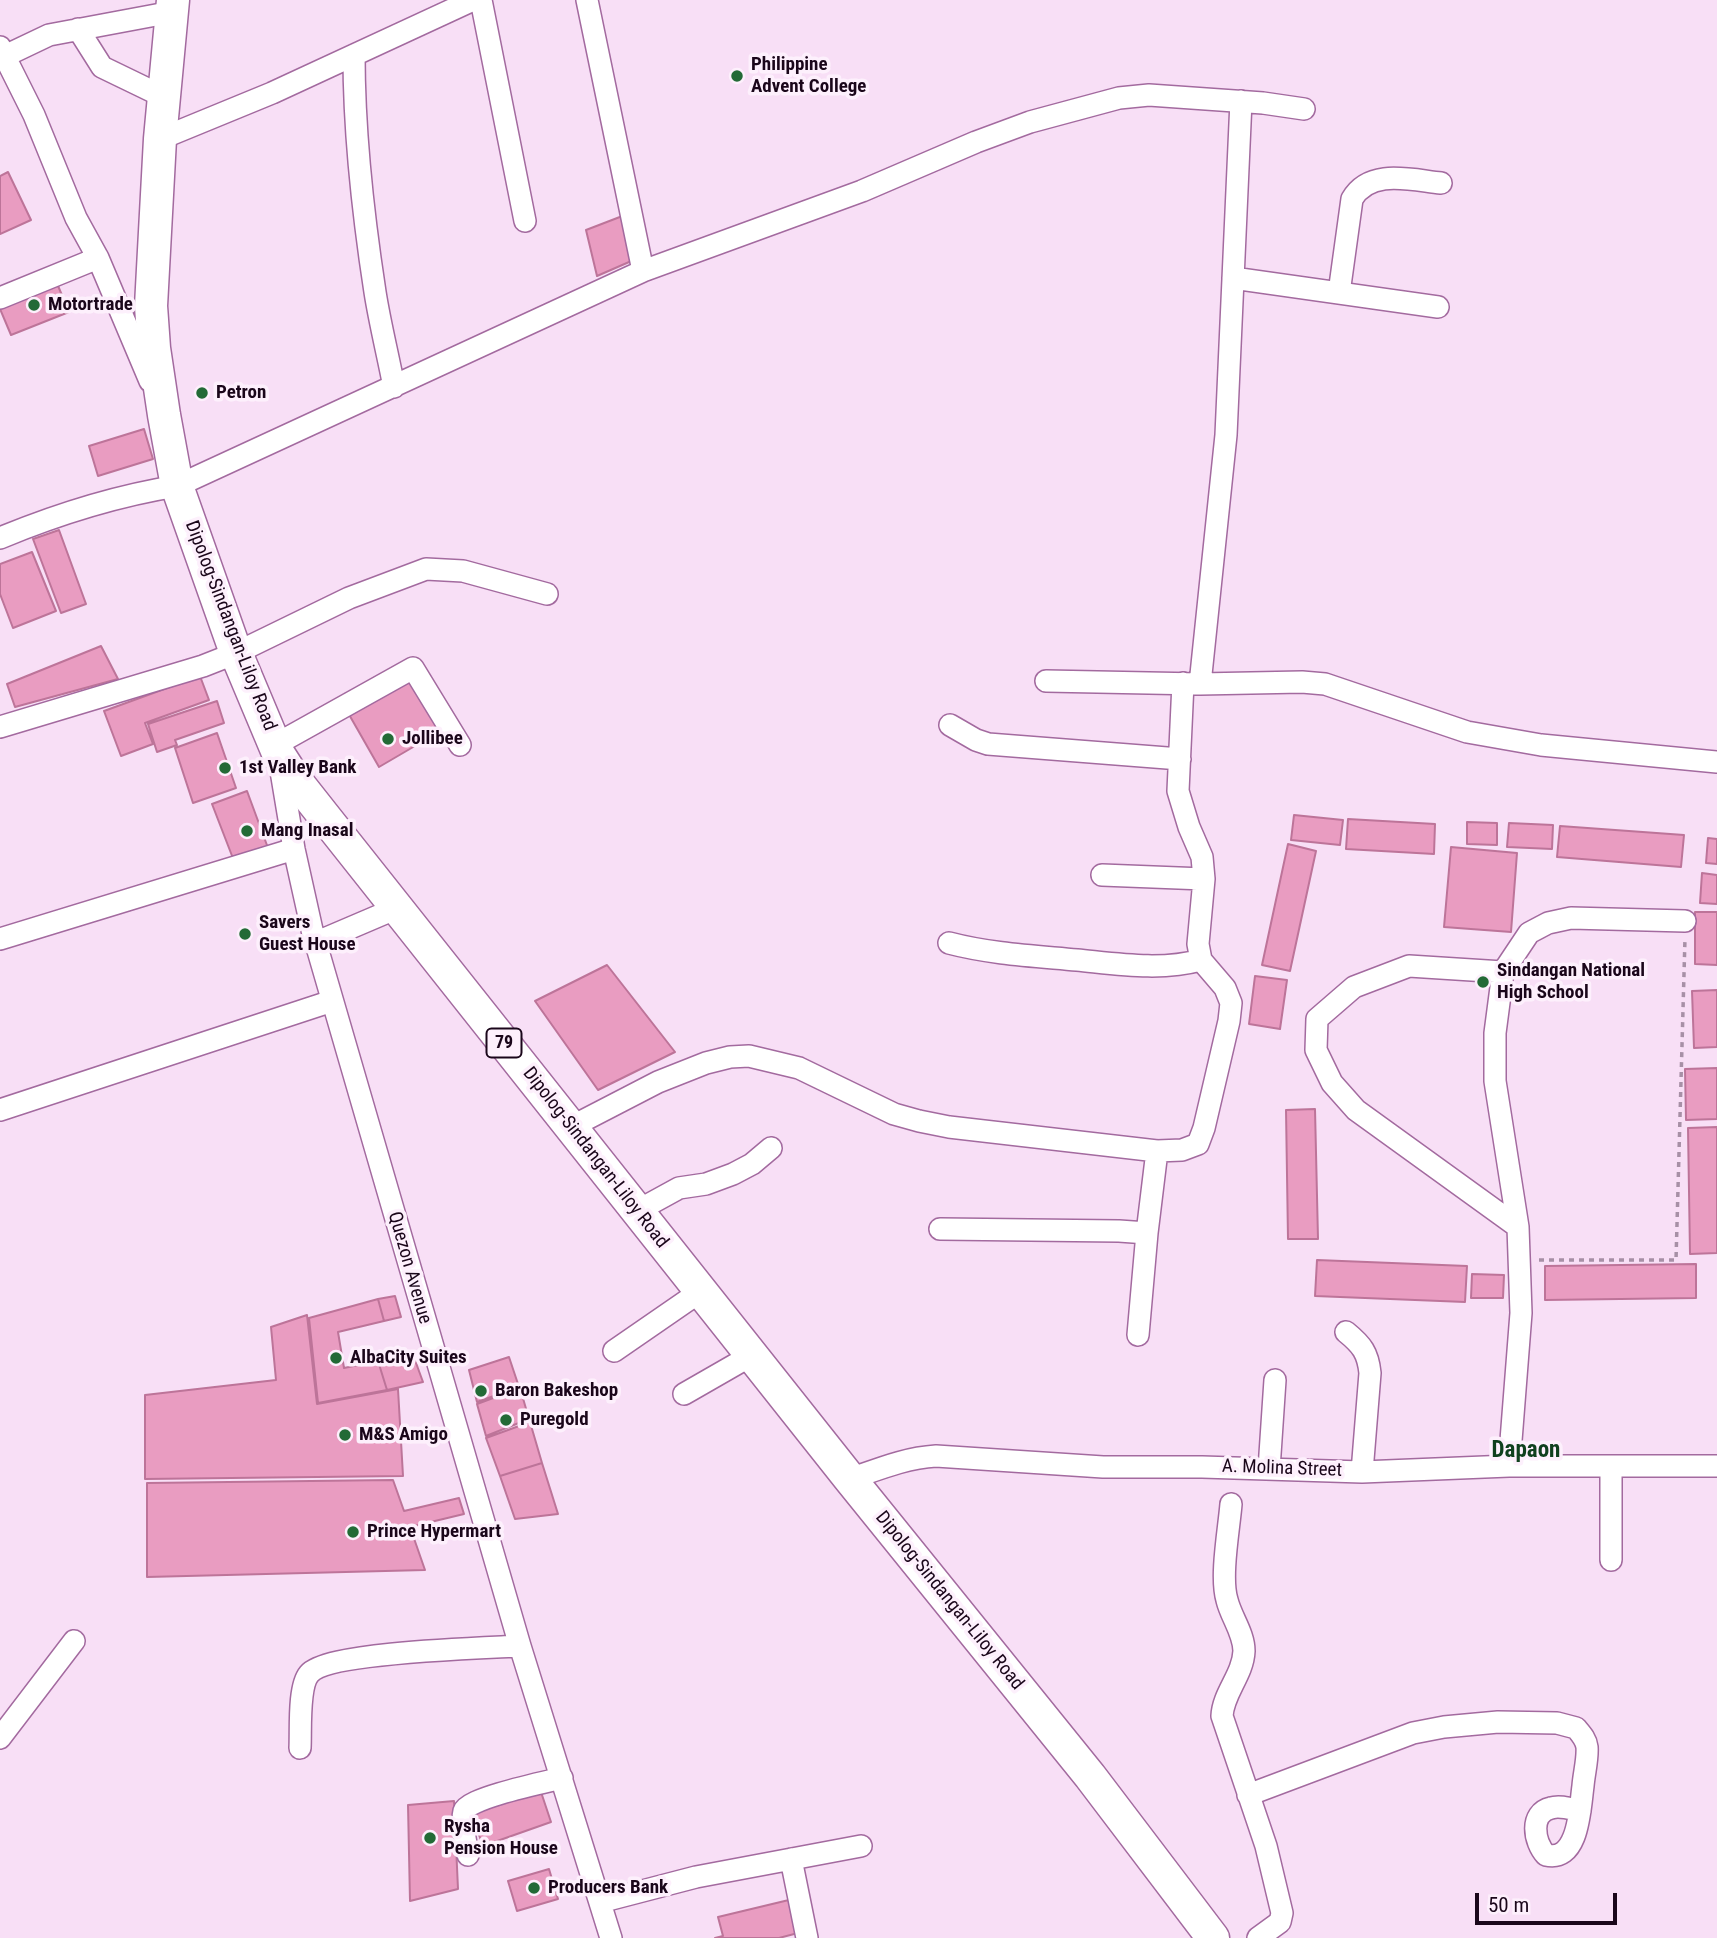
<!DOCTYPE html>
<html>
<head>
<meta charset="utf-8">
<style>
	body { margin:0 }
	#map { position:relative; width:1717px; height:1938px; overflow:hidden; background:#f8dff6; font-family:"Roboto Condensed",sans-serif }
	canvas { display:block }
	.scale { position:absolute; left:1475px; top:1893px; width:142px; height:32px; box-sizing:border-box; border:4px solid #1a061a; border-top:0; padding-left:9px; font-size:21px; line-height:24px; white-space:nowrap; color:#1a061a; -webkit-text-stroke:5px #fdf0fc; paint-order:stroke }
</style>
</head>
<body>
<div id="map">
<canvas width="1717" height="1938"></canvas>
<div class="scale">50 m</div>
</div>
<script>
const ctx = document.querySelector('canvas').getContext('2d');
ctx.lineJoin = 'round';
function fill(path, color) {
  ctx.fillStyle = color;
  ctx.fill(path, 'evenodd');
}
function stroke(path, color, width, dash) {
  ctx.strokeStyle = color;
  ctx.lineWidth = width;
  ctx.lineCap = dash ? 'butt' : 'round';
  ctx.setLineDash(dash || []);
  ctx.stroke(path);
}
function drawText(font, color, halo, rows, align = 'center') {
  ctx.font = font + ' "Roboto Condensed",sans-serif';
  ctx.lineWidth = 7;
  ctx.setLineDash([]);
  ctx.textBaseline = 'middle';
  ctx.strokeStyle = halo;
  ctx.fillStyle = color;
  for (const [text, x, y, turn = 0] of rows) {
    ctx.save();
    ctx.translate(x, y);
    ctx.rotate((+turn || 0) * Math.PI / 180);
    ctx.textAlign = isNaN(turn) ? turn : align;
    if (halo) ctx.strokeText(text, 0, 0);
    ctx.fillText(text, 0, 0);
    ctx.restore();
  }
}
const building = new Path2D(`
	M8 172 31 220 0 234V176Z
	M625 215 636 259 597 276 586 230Z
	M56 281 69 312 11 335 0 309V303Z
	M144 429 153 459 98 476 89 446Z
	M59 530 86 604 61 613 33 539Z
	M32 552 56 611 13 628 0 594V564Z
	M101 646 118 679 15 707 7 684Z
	M412 673 444 729 379 767 347 711Z
	M200 676 209 700 145 723 153 744 121 756 104 711Z
	M217 701 224 723 175 740 177 745 157 752 148 724Z
	M217 733 236 788 193 803 175 748Z
	M247 791 268 848 234 861 212 804Z
	M1294 815 1343 820 1340 845 1291 840Z
	M1348 819 1435 824 1434 854 1346 849Z
	M1467 822 1497 823V845L1467 844Z
	M1509 823 1553 825 1552 849 1507 847Z
	M1560 826 1684 835 1681 867 1557 857Z
	M1708 838 1717 839V864L1706 863Z
	M1288 844 1316 851 1290 971 1262 965Z
	M1451 847 1517 853 1511 932 1444 927Z
	M1702 873 1717 875V904L1700 903Z
	M1695 912H1717V965L1695 964Z
	M607 965 675 1052 598 1090 535 1001Z
	M1255 976 1287 980 1280 1029 1249 1024Z
	M1717 990V1047L1694 1048 1692 991Z
	M1717 1068V1119L1686 1120 1685 1069Z
	M1315 1109 1318 1239H1288L1286 1110Z
	M1717 1127V1253L1690 1254 1688 1128Z
	M1317 1260 1467 1266 1465 1302 1315 1296Z
	M1696 1264V1298L1545 1300V1266Z
	M1472 1274 1504 1275 1503 1298H1471Z
	M395 1296 401 1317 384 1321 378 1299Z
	M378 1299 384 1321 338 1332 344 1368 378 1361 387 1390 318 1403 309 1318Z
	M307 1315 317 1404 398 1389 403 1476 145 1479V1395L276 1380 271 1327Z
	M412 1352 423 1382 387 1390 378 1361Z
	M509 1357 519 1387 477 1402 469 1370Z
	M520 1388 529 1419 486 1436 477 1404Z
	M530 1422 542 1463 500 1476 486 1438Z
	M542 1463 558 1514 515 1519 500 1476Z
	M393 1480 404 1511 459 1498 464 1514 410 1527 425 1570 147 1577V1483Z
	M540 1789 551 1822 483 1846 471 1813Z
	M454 1801 458 1889 410 1901 408 1805Z
	M549 1869 558 1899 517 1911 508 1881Z
	M793 1899 798 1933 779 1938H715L723 1936 718 1917Z`);
const path = new Path2D(`
	M1539 1260H1676L1685 938`);
const minor = new Path2D(`
	M481 0 525 221
	M587 0 643 271
	M78 29 102 67 164 97
	M0 47 34 115 76 218 98 258 150 381
	M354 55C354 134 363 214 375 292 380 324 388 355 394 387
	M5 56 49 35 172 12
	M160 139 272 93 473 0
	M1233 278 1438 307
	M1339 293 1352 199C1370 168 1411 180 1441 183
	M0 298 98 258
	M0 538C58 514 115 496 177 486L643 271 862 191 976 142 1030 122 1119 98 1149 95 1263 103 1304 109
	M1046 681 1200 684 1302 682 1325 684 1467 732 1541 745 1717 762
	M1200 684 1226 435 1241 101
	M950 725 976 740 988 744 1180 759
	M0 727 203 666 236 653 349 598 426 569 463 571 547 594
	M275 745 413 668 460 745
	M280 765 294 849 312 930 520 1646 611 1938
	M1102 875 1204 879
	M0 939 294 849
	M315 943 397 908
	M949 943C991 954 1034 956 1077 960 1118 964 1161 971 1201 960
	M1503 972 1409 966 1354 987 1317 1019 1316 1050 1332 1083 1356 1110 1518 1227
	M0 1110 332 1001
	M571 1127 658 1082 706 1063 730 1057 749 1056 799 1068 894 1114 919 1121 949 1127 1157 1151 1182 1150 1198 1144 1204 1128 1229 1021 1231 1003 1225 988 1201 960 1198 944 1204 879 1202 857 1189 827 1178 791 1183 683
	M637 1211 679 1188 706 1184 733 1174 752 1164 771 1148
	M940 1229 1119 1231 1147 1233 1157 1151
	M1346 1332C1362 1345 1368 1353 1370 1373L1362 1472
	M1138 1335 1147 1233
	M614 1351 701 1291
	M684 1394 752 1355
	M1509 1466 1521 1313 1518 1227 1495 1081V1033L1503 972 1529 933 1548 923 1571 918 1685 921
	M1269 1469 1275 1380
	M850 1479C879 1469 905 1458 936 1456L1103 1467H1202L1362 1472 1509 1466H1717
	M1231 1504C1229 1529 1220 1577 1227 1600 1231 1617 1244 1633 1244 1651 1243 1675 1223 1693 1222 1716L1266 1846 1282 1913 1280 1922 1258 1938
	M1611 1560V1466
	M0 1738 74 1641
	M300 1748C301 1731 298 1687 309 1674 327 1652 485 1648 520 1646
	M1248 1795 1413 1733 1444 1727 1498 1722 1557 1723 1576 1728C1581 1734 1586 1739 1587 1747 1588 1759 1584 1773 1583 1786 1580 1807 1579 1863 1546 1855 1534 1842 1529 1813 1551 1808 1560 1805 1571 1809 1580 1811
	M468 1855C466 1842 461 1823 464 1811 468 1798 546 1782 562 1778
	M791 1859 807 1938
	M600 1902 696 1877 861 1846`);
const highway = new Path2D(`
	M173 0 160 139 151 306 154 348 164 415 177 486 236 653 278 753 294 778 324 816 850 1479 1090 1776 1213 1938`);
const markers = [
	[737,76,7,"#236a36"],
	[34,305,7,"#236a36"],
	[202,393,7,"#236a36"],
	[388,739,7,"#236a36"],
	[225,768,7,"#236a36"],
	[247,831,7,"#236a36"],
	[245,934,7,"#236a36"],
	[1483,982,7,"#236a36"],
	[336,1358,7,"#236a36"],
	[481,1391,7,"#236a36"],
	[506,1420,7,"#236a36"],
	[345,1435,7,"#236a36"],
	[353,1532,7,"#236a36"],
	[430,1838,7,"#236a36"],
	[534,1888,7,"#236a36"]
];
const shields = [
	[504,1043,35]
];
const shieldNames = [
	["79",504,1043]
];
const poiNames = [
	["Philippine",751,65],
	["Advent College",751,87],
	["Motortrade",48,305],
	["Petron",216,393],
	["Jollibee",402,739],
	["1st Valley Bank",239,768],
	["Mang Inasal",261,831],
	["Savers",259,923],
	["Guest House",259,945],
	["Sindangan National",1497,971],
	["High School",1497,993],
	["AlbaCity Suites",350,1358],
	["Baron Bakeshop",495,1391],
	["Puregold",520,1420],
	["M&S Amigo",359,1435],
	["Prince Hypermart",367,1532],
	["Rysha",444,1827],
	["Pension House",444,1849],
	["Producers Bank",548,1888]
];
const streetNames = [
	["Dipolog-Sindangan-Liloy Road",230,626,69],
	["Dipolog-Sindangan-Liloy Road",595,1158,52],
	["Quezon Avenue",409,1268,74],
	["A. Molina Street",1282,1469,2],
	["Dipolog-Sindangan-Liloy Road",949,1601,51]
];
const quarterNames = [
	["Dapaon",1526,1451]
];
fill(building, '#e99cc1');
stroke(building, '#bd7499', 2);
stroke(minor, '#a36a9f', 24);
stroke(highway, '#a36a9f', 35);
stroke(path, '#a790a6', 3.5, [5, 5]);
stroke(minor, '#fff', 21);
stroke(highway, '#fff', 32);
for (const [x, y, r, color] of markers) {
  const dot = new Path2D();
  dot.arc(x, y, r, 0, 2 * Math.PI);
  ctx.fillStyle = color;
  ctx.fill(dot);
  stroke(dot, '#fdf0fc', 2.5);
}
for (const [x, y, w] of shields) {
  const box = new Path2D();
  box.roundRect(x - w / 2, y - 14.5, w, 29, 5);
  ctx.fillStyle = '#fdf0fc';
  ctx.fill(box);
  stroke(box, '#1a061a', 2);
}
drawText('bold 18px', '#1a061a', null, shieldNames);
drawText('bold 19px', '#1a061a', '#fdf0fc', poiNames, 'left');
drawText('19px', '#1a061a', '#fdf0fc', streetNames);
drawText('bold 23px', '#10411e', '#fdf0fc', quarterNames);
</script>
</body>
</html>
